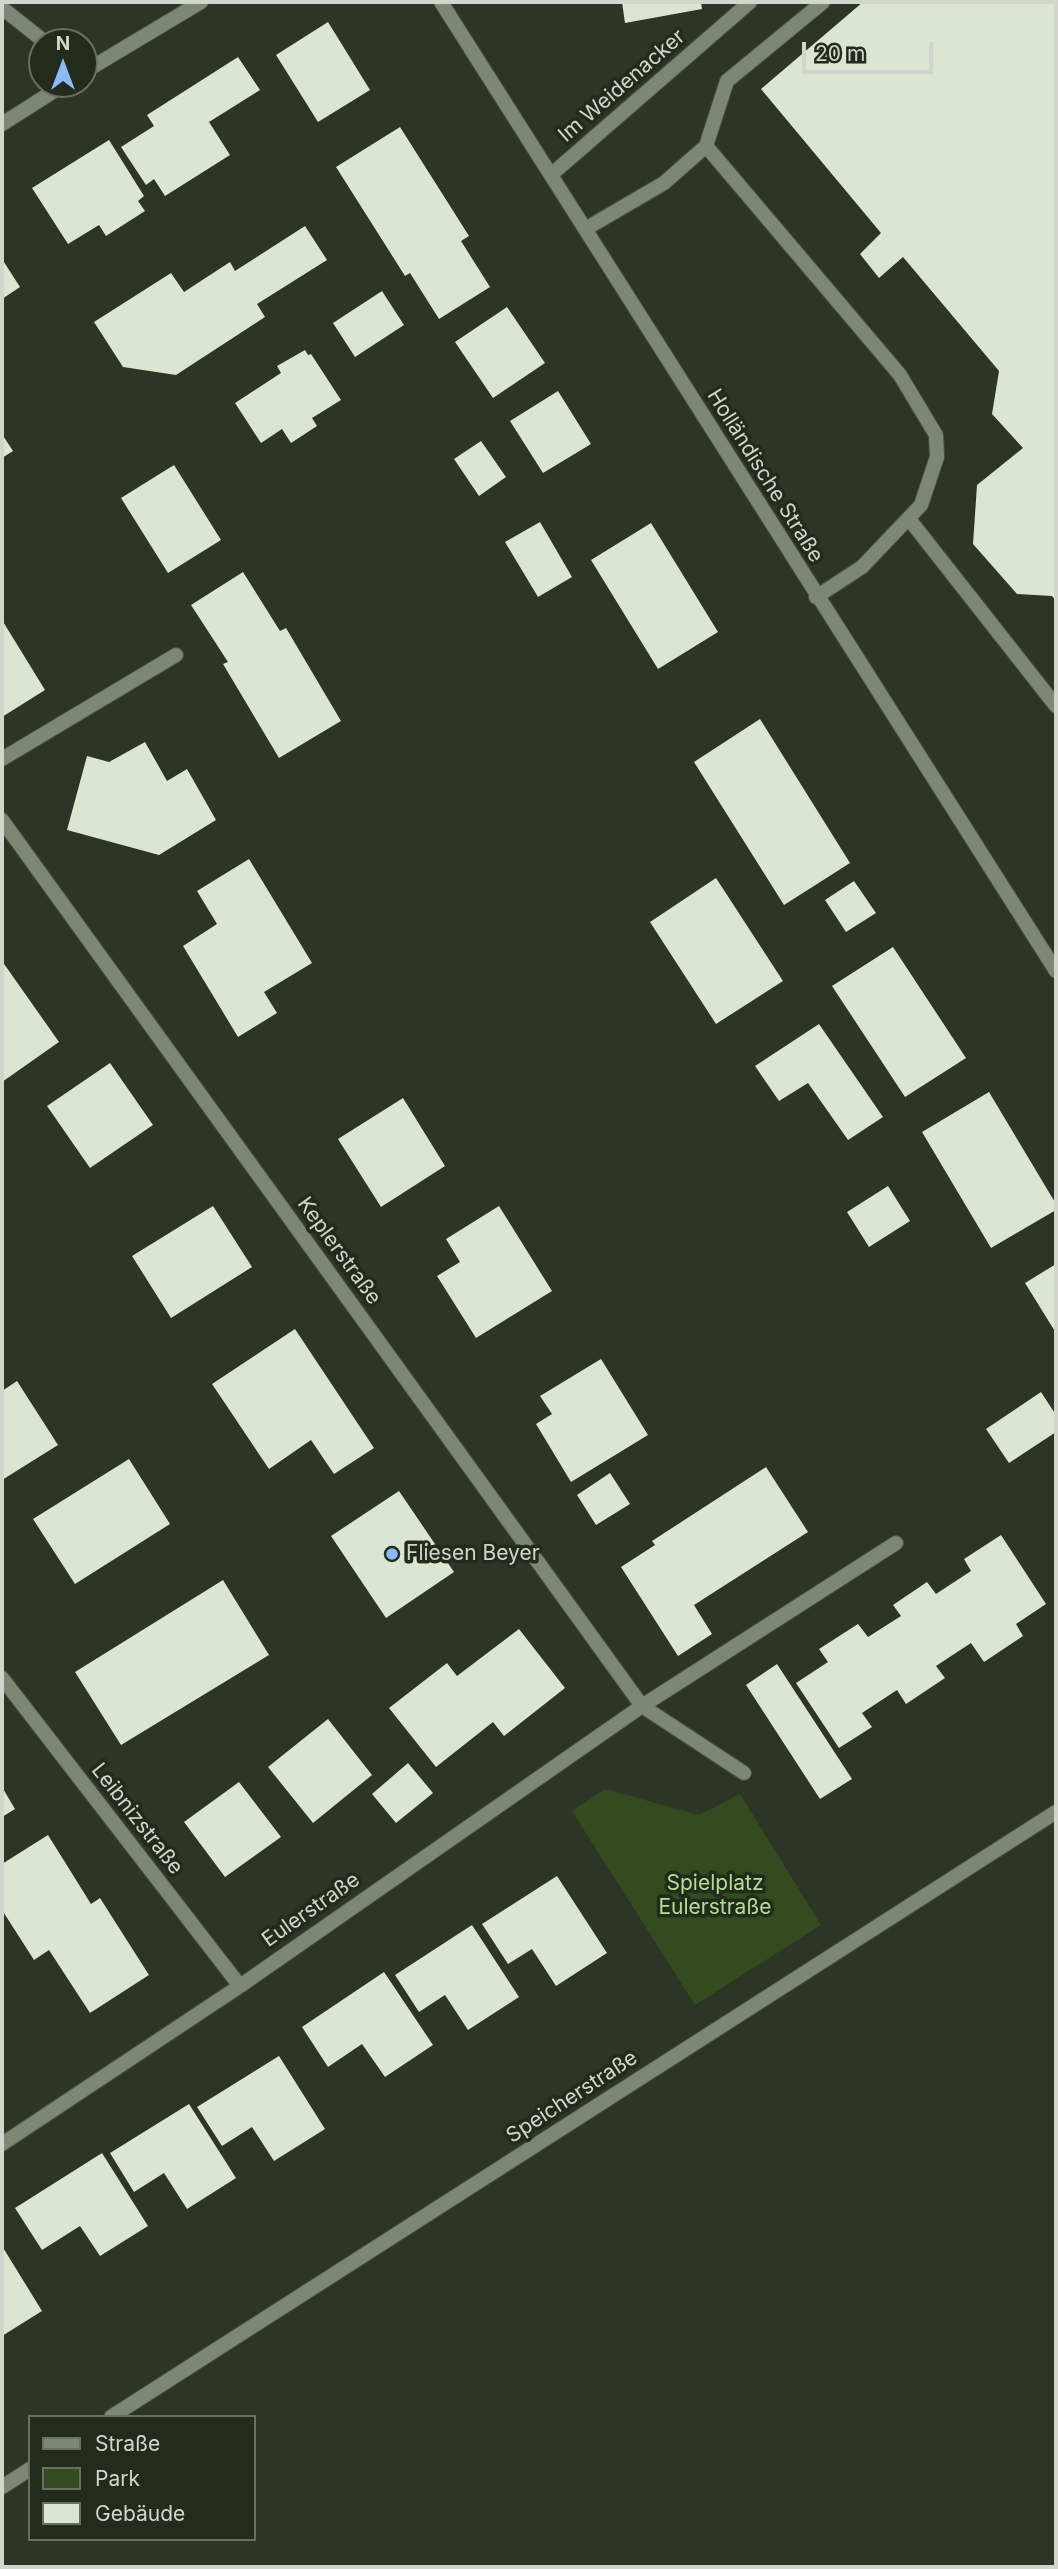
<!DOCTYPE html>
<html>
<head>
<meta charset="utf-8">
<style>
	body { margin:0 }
	#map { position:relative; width:1058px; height:2569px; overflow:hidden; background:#2d3526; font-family:Inter,sans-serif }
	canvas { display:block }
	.frame { position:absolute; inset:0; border:4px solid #d0d6cc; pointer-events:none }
	.legend { position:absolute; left:28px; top:2415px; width:228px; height:126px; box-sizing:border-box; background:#232b1d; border:2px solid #686f63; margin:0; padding:9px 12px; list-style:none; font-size:21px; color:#d0d6cc }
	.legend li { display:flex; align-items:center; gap:14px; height:35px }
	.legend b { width:35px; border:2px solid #686f63 }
	.north { position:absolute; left:28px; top:28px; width:70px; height:70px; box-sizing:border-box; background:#232b1d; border:2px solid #686f63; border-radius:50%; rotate:0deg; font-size:19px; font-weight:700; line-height:28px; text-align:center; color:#d0d6cc }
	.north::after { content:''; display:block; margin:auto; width:24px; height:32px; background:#8bb9fc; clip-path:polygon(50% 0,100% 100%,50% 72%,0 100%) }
	.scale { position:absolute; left:802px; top:42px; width:131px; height:32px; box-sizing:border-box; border:4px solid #d0d6cc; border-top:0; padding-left:9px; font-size:21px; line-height:24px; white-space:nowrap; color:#d0d6cc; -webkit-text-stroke:5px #232b1d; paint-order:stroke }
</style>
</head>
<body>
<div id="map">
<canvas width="1058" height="2569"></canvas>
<div class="frame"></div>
<ul class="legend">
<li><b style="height:9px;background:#7d8775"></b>Straße</li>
<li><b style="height:19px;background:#344a1f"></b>Park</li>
<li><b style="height:19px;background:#dae5d2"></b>Gebäude</li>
</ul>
<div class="north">N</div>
<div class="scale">20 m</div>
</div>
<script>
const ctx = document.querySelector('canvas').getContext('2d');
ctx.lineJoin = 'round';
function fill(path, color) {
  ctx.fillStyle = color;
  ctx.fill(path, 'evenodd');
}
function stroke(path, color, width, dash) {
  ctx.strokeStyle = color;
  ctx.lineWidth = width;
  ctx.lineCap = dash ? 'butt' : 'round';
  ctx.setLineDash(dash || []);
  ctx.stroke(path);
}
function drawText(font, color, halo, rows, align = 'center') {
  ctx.font = font + ' Inter,sans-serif';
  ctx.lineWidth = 7;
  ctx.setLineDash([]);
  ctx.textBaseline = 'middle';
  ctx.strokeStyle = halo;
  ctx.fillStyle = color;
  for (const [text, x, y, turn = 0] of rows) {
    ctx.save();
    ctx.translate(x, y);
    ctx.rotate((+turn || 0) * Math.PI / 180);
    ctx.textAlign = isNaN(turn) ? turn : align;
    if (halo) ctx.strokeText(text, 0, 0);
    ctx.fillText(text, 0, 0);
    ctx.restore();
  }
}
const green = new Path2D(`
	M605 1789 699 1815 740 1794 821 1925 695 2005 572 1811Z`);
const building = new Path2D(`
	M622 2H701L702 9 625 23Z
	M863 2H1056V601L1052 596 1017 594 973 544 977 485 1023 448 992 414 999 371 903 257 879 278 860 254 881 233 761 89Z
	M328 22 370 90 318 122 276 55Z
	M238 57 260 90 209 122 230 155 165 196 154 179 146 185 121 147 154 126 147 115Z
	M400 127 469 236 461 241 490 287 439 319 410 273 405 276 336 167Z
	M109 140 144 196 138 201 145 211 106 236 99 225 68 244 32 188Z
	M305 226 327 260 257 304 265 317 176 375 123 367 94 322 171 273 184 292 230 262 235 271Z
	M2 259 20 287 2 299Z
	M382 291 404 325 355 357 333 323Z
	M507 307 545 363 493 398 455 342Z
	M305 350 308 355 311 354 341 400 312 418 317 426 291 443 282 429 261 443 235 403 281 373 277 366Z
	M558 391 591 444 543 473 510 421Z
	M2 434 13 451 2 458Z
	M481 441 506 477 479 496 454 459Z
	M174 465 221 540 168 573 121 498Z
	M540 522 572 577 538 597 505 542Z
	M651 523 718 632 658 669 591 560Z
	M243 572 280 631 286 628 341 721 279 758 223 664 228 662 191 605Z
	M2 620 45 690 2 717Z
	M760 719 850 863 784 905 694 762Z
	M145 742 167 781 187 769 216 820 159 855 67 830 87 756 109 762Z
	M249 859 312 963 264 992 277 1013 238 1037 183 946 217 924 197 891Z
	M716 878 783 981 716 1024 650 922Z
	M854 881 876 913 846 932 825 900Z
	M893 947 966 1058 905 1097 832 986Z
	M2 961 59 1042 2 1082Z
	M819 1024 883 1117 848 1140 808 1083 779 1101 755 1066Z
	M110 1063 153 1125 90 1168 47 1106Z
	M989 1092 1056 1204V1210L991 1248 922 1132Z
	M403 1098 445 1166 381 1207 338 1139Z
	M888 1186 910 1221 869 1247 847 1212Z
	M213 1206 252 1267 171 1318 132 1256Z
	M499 1206 552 1291 476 1338 437 1276 460 1262 446 1239Z
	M1056 1264V1333L1025 1283Z
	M295 1329 374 1448 334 1474 311 1440 269 1469 212 1384Z
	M601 1359 648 1435 571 1482 536 1424 552 1414 540 1396Z
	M17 1381 58 1445 2 1480V1391Z
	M1041 1392 1056 1415V1432L1009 1463 986 1429Z
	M129 1459 170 1524 75 1584 33 1519Z
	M766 1467 808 1532 694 1605 712 1634 678 1656 621 1567 655 1545 652 1541Z
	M610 1473 630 1504 596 1525 577 1495Z
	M399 1491 454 1572 386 1618 331 1536Z
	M1001 1535 1046 1604 1016 1624 1023 1636 984 1662 971 1643 936 1666 945 1678 906 1704 897 1690 862 1713 872 1727 839 1748 796 1683 828 1662 819 1649 858 1624 868 1637 901 1616 893 1605 927 1582 936 1594 971 1571 964 1559Z
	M223 1580 269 1655 121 1745 75 1672Z
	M519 1629 565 1688 504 1736 493 1722 436 1767 389 1708 447 1663 457 1676Z
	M777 1664 852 1779 820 1799 746 1685Z
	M328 1719 372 1775 313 1823 268 1767Z
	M408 1763 433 1793 396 1823 372 1794Z
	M239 1782 281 1837 225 1877 184 1822Z
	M2 1787 15 1809 2 1817Z
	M48 1835 91 1904 100 1898 149 1975 90 2013 49 1950 34 1960 2 1910V1864Z
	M557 1876 607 1953 556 1986 532 1949 508 1964 482 1924Z
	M472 1925 519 1997 468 2030 445 1995 419 2012 395 1975Z
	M384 1972 433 2045 385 2077 362 2044 328 2067 302 2027Z
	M279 2056 325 2129 274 2161 252 2127 222 2146 197 2107Z
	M189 2104 236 2178 187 2209 164 2173 134 2192 110 2153Z
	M102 2153 148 2226 100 2256 80 2226 42 2250 15 2208Z
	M2 2246 42 2311 2 2336Z`);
const service = new Path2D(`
	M706 146 727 81 823 2
	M587 228 664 183 706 146 900 375 936 435 937 457 921 505 862 567 816 597
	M909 519 1056 706
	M2 759 176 655
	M744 1773 642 1706 896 1543
	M111 2417 1056 1812
	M2 2487 30 2469`);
const minor = new Path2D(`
	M2 8 45 42
	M84 72 201 2
	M2 124 65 84
	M552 174 750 2
	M2 820 642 1706 240 1986 2 2144
	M2 1678 240 1986`);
const tertiary = new Path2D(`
	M441 2C647 324 849 649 1056 971`);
const markers = [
	[392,1554,7,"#8bb9fc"]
];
const streetNames = [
	["Im Weidenacker",622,86,-41],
	["Holländische Straße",765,476,58],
	["Keplerstraße",339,1251,54],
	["Leibnizstraße",137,1819,52],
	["Eulerstraße",311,1910,-35],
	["Speicherstraße",572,2097,-33]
];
const poiNames = [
	["Fliesen Beyer",406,1554]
];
const parkNames = [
	["Spielplatz",715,1884],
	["Eulerstraße",715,1908]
];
fill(green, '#344a1f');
fill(building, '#dae5d2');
stroke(service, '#495144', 16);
stroke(minor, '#495144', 16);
stroke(tertiary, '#495144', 16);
stroke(service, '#7d8775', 14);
stroke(minor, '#7d8775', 14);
stroke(tertiary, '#7d8775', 14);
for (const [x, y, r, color] of markers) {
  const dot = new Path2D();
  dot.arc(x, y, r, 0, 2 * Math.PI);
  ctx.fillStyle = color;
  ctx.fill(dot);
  stroke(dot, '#232b1d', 2.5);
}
drawText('21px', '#d0d6cc', '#232b1d', streetNames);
drawText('21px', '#d0d6cc', '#232b1d', poiNames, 'left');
drawText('21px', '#b5dc93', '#232b1d', parkNames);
</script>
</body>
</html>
